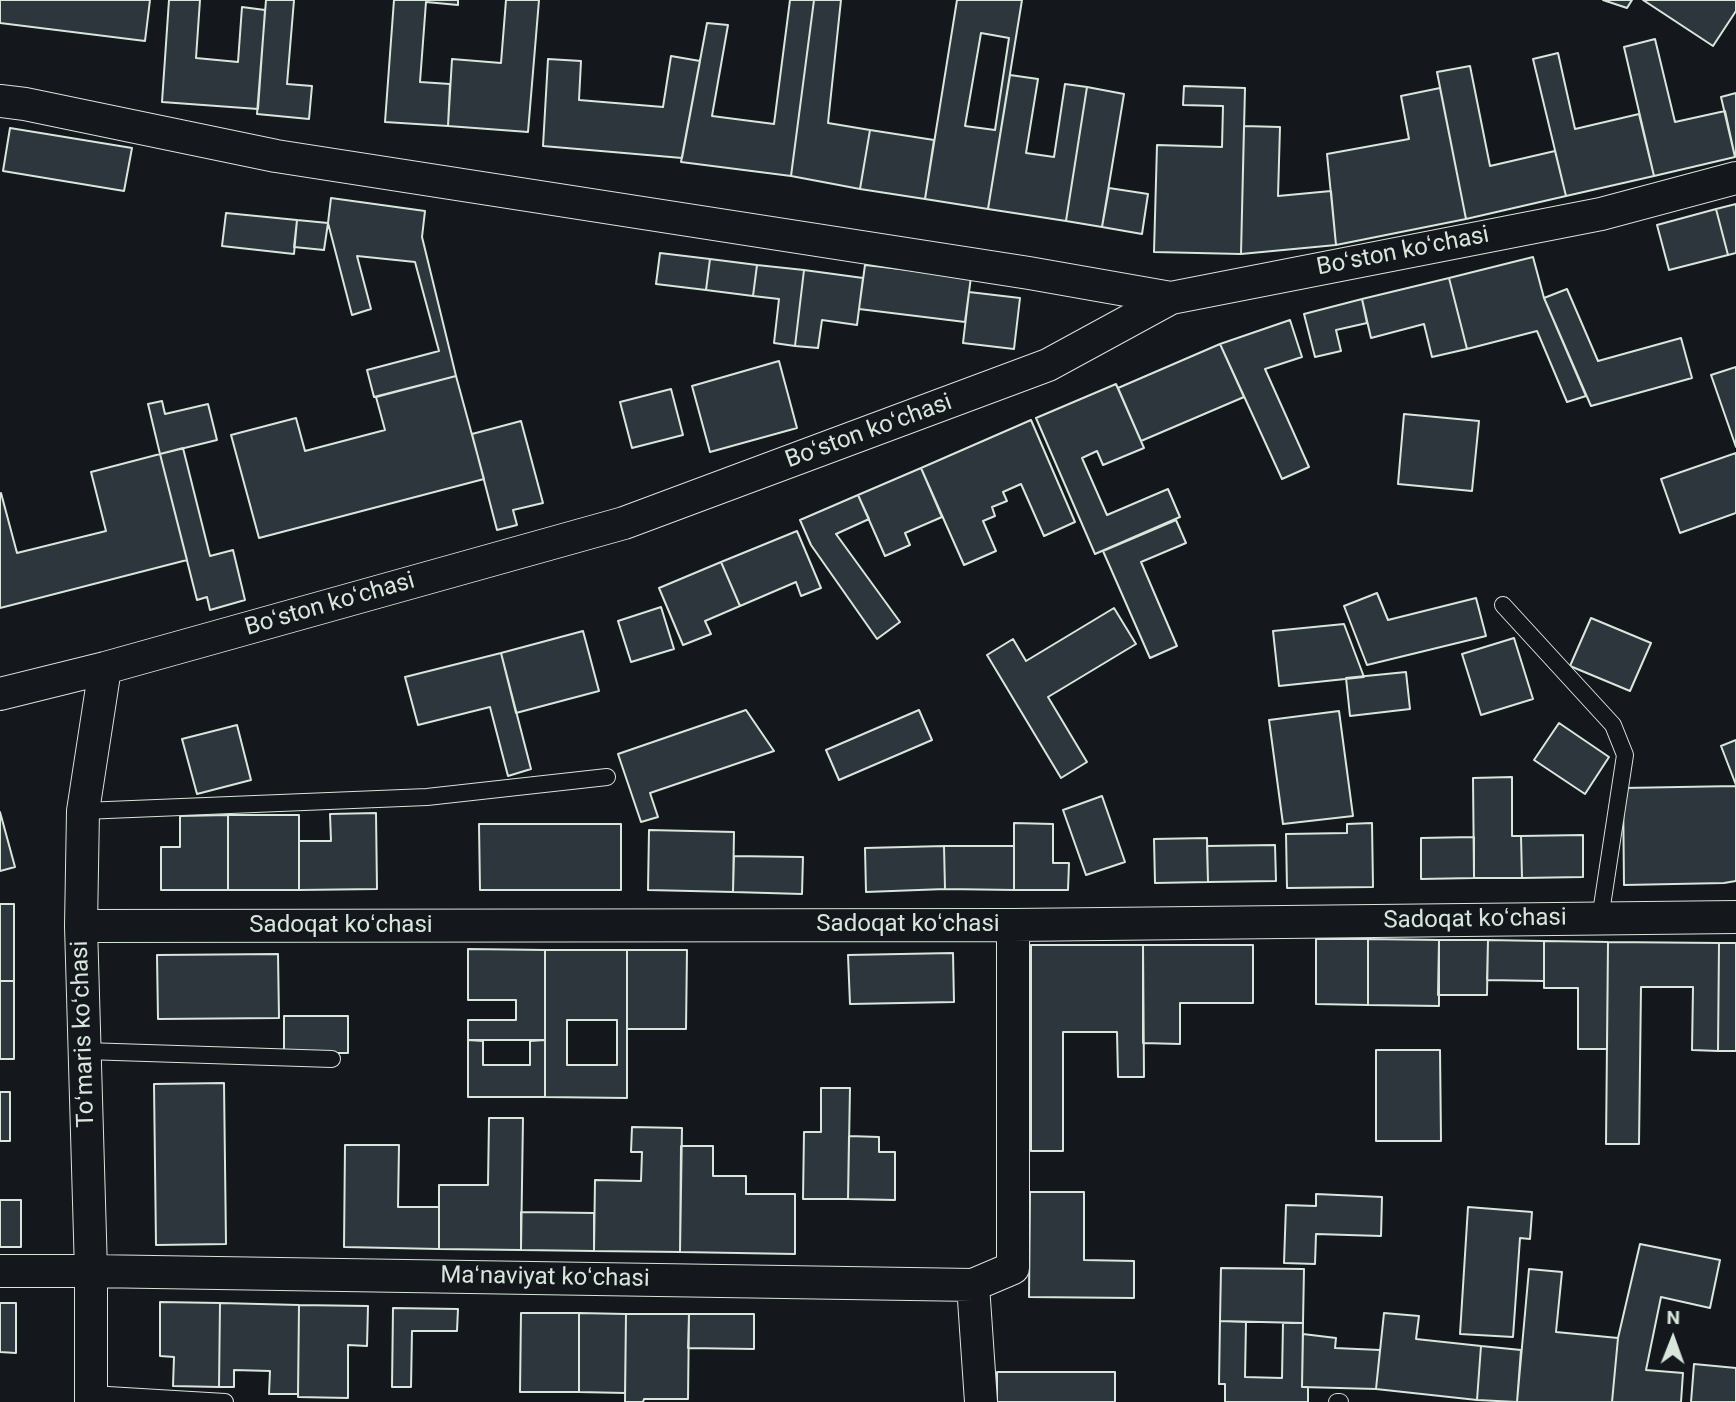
<!DOCTYPE html>
<html>
<head>
<meta charset="utf-8">
<style>
	body { margin:0 }
	#map { position:relative; width:1736px; height:1402px; overflow:hidden; background:#14181c; font-family:Roboto,sans-serif }
	canvas { display:block }
	.north { position:absolute; left:1638px; top:1304px; width:70px; height:70px; -webkit-text-stroke:5px #14181c; paint-order:stroke; rotate:1deg; font-size:19px; font-weight:700; line-height:28px; text-align:center; color:#d8e6dc }
	.north::after { content:''; display:block; margin:auto; width:24px; height:32px; background:#d8e6dc; clip-path:polygon(50% 0,100% 100%,50% 72%,0 100%) }
</style>
</head>
<body>
<div id="map">
<canvas width="1736" height="1402"></canvas>
<div class="north">N</div>
</div>
<script>
const ctx = document.querySelector('canvas').getContext('2d');
ctx.lineJoin = 'round';
function fill(path, color) {
  ctx.fillStyle = color;
  ctx.fill(path, 'evenodd');
}
function stroke(path, color, width, dash) {
  ctx.strokeStyle = color;
  ctx.lineWidth = width;
  ctx.lineCap = dash ? 'butt' : 'round';
  ctx.setLineDash(dash || []);
  ctx.stroke(path);
}
function drawText(font, color, halo, rows, align = 'center') {
  ctx.font = font + ' Roboto,sans-serif';
  ctx.lineWidth = 5;
  ctx.setLineDash([]);
  ctx.textBaseline = 'middle';
  ctx.strokeStyle = halo;
  ctx.fillStyle = color;
  for (const [text, x, y, turn = 0] of rows) {
    ctx.save();
    ctx.translate(x, y);
    ctx.rotate((+turn || 0) * Math.PI / 180);
    ctx.textAlign = isNaN(turn) ? turn : align;
    if (halo) ctx.strokeText(text, 0, 0);
    ctx.fillText(text, 0, 0);
    ctx.restore();
  }
}
const building = new Path2D(`
	M0 0H150L145 41 0 23Z
	M169 0H200L196 58 238 62 242 7 265 10 258 109 162 102Z
	M266 0H294L287 84 312 86 309 119 257 114Z
	M394 0H458V5L426 2 420 82 450 84 448 126 385 122Z
	M506 0H539L528 132 448 126 452 59 501 63Z
	M790 0H814L791 176 681 162 707 23 728 25 712 116 774 124Z
	M814 0H841L828 123 870 130 860 189 791 176Z
	M957 0H1022L988 209 925 199ZM981 33 1009 38 995 130 965 126Z
	M1603 0H1632L1627 8Z
	M1643 0H1736V11L1713 46Z
	M1655 39 1675 122 1725 111 1735 157 1654 176 1624 47Z
	M1558 53 1575 129 1639 114 1654 176 1566 196 1533 59Z
	M671 56 700 61 682 158 543 146 548 59 581 61 579 100 663 107Z
	M1470 66 1490 166 1555 151 1566 196 1466 219 1437 72Z
	M1010 75 1038 79 1026 153 1054 157 1065 84 1087 87 1066 221 988 209Z
	M1184 86 1245 88 1241 254 1154 252 1157 145 1222 147 1223 106 1183 105Z
	M1087 87 1124 94 1102 227 1066 221Z
	M1440 88 1466 219 1336 245 1327 154 1409 139 1401 96Z
	M1736 93V156L1735 157 1721 97Z
	M1244 126 1280 127 1278 196 1331 191 1336 245 1241 254Z
	M10 128 132 148 124 191 3 171Z
	M870 130 934 140 925 199 860 189Z
	M1109 188 1148 194 1142 234 1102 227Z
	M331 198 425 211 422 237 456 376 374 397 367 370 439 351 415 262 357 256 371 309 352 315 328 223Z
	M1736 204V253L1728 255 1716 209Z
	M1716 209 1728 255 1669 270 1657 225Z
	M226 213 297 220 294 254 222 246Z
	M297 220 328 223 324 250 294 247Z
	M660 253 710 259 706 290 656 284Z
	M1533 257 1544 298 1586 396 1567 402 1537 331 1467 349 1449 278Z
	M710 259 757 265 753 296 706 290Z
	M757 265 804 270 795 346 774 343 779 299 753 296Z
	M865 265 971 277 965 322 859 309Z
	M804 270 863 278 857 325 822 320 818 348 795 346Z
	M1449 278 1467 349 1432 357 1424 324 1371 338 1362 299Z
	M1567 289 1598 361 1681 338 1692 378 1591 406 1544 298Z
	M969 292 1020 298 1014 349 963 343Z
	M1362 299 1367 323 1336 330 1341 351 1315 357 1304 314Z
	M1290 320 1302 357 1265 369 1309 467 1282 479 1220 344Z
	M1220 344 1244 397 1141 441 1118 388Z
	M779 361 797 428 710 452 692 386Z
	M1736 367V447L1711 375Z
	M456 376 484 479 259 538 231 435 296 418 305 451 385 430 376 397Z
	M1116 384 1144 448 1103 465 1097 451 1082 458 1107 515 1168 489 1180 517 1095 554 1036 418Z
	M671 389 683 435 632 448 620 402Z
	M162 401 165 414 208 404 217 440 160 454 148 404Z
	M1404 414 1479 421 1472 491 1398 484Z
	M1031 420 1075 522 1044 536 1021 484 1003 492 1007 501 992 507 995 516 983 521 996 551 964 565 921 468Z
	M521 421 543 503 513 510 517 525 497 530 472 434Z
	M183 448 210 556 233 550 245 600 210 610 207 597 197 600 160 454Z
	M1736 453V513L1680 533 1661 479Z
	M160 454 187 560 0 608V494L1 493 17 553 106 531 91 472Z
	M921 468 942 517 905 533 910 545 885 556 858 495Z
	M858 495 869 519 836 534 900 622 877 639 811 545 800 520Z
	M1176 520 1186 543 1141 562 1177 646 1150 658 1103 551Z
	M797 531 821 588 801 596 796 582 740 606 721 562Z
	M721 562 740 606 705 621 711 634 683 645 659 588Z
	M1377 593 1388 620 1476 598 1486 636 1367 665 1344 606Z
	M661 607 674 649 631 662 618 621Z
	M1114 608 1136 644 1048 697 1087 762 1061 778 987 655 1013 639 1026 661Z
	M1591 618 1651 643 1630 691 1570 666Z
	M1344 624 1364 677 1279 686 1273 631Z
	M583 631 599 691 516 713 501 653Z
	M1514 638 1533 699 1481 715 1462 654Z
	M501 653 531 769 508 776 490 707 418 725 405 677Z
	M1406 672 1410 709 1350 716 1346 678Z
	M746 710 774 751 650 793 658 817 641 822 618 754Z
	M919 710 932 740 839 780 826 750Z
	M1339 711 1353 816 1283 824 1269 720Z
	M1559 723 1609 757 1585 794 1534 760Z
	M237 725 251 780 197 794 182 739Z
	M1736 740V785L1721 746Z
	M1512 777V836H1521L1522 878H1474L1473 778Z
	M1736 786V881L1724 883 1624 885 1623 788Z
	M1102 796 1125 862 1086 875 1063 810Z
	M0 812 15 867 0 871Z
	M376 813 377 889 299 890V841H331L330 814Z
	M228 815H299V890H228Z
	M228 815V890H161V847H180V816Z
	M1014 823 1053 824V863H1069L1068 890H1014Z
	M1372 823 1373 887 1287 888 1286 834 1347 833V824Z
	M479 824H621V890H480Z
	M649 830 734 832 733 892 648 890Z
	M1583 835V877L1522 878 1521 836Z
	M1474 837V878L1421 879V838Z
	M1207 838 1208 882 1155 883 1154 839Z
	M1275 845 1276 881 1208 882 1207 846Z
	M944 846H1014V890L945 889Z
	M944 846 945 889 866 892 865 848Z
	M734 856 803 857 802 894 733 892Z
	M0 904H14V981H0Z
	M1316 939H1368V1005L1316 1004Z
	M1368 939 1439 940V1006L1368 1005Z
	M1439 940H1488L1487 995H1438Z
	M1488 940 1544 941V981L1487 980Z
	M1544 941 1608 942 1607 1049H1578V988H1544Z
	M1608 942 1719 943 1718 1051 1692 1050 1693 987H1641L1639 1144H1606Z
	M1719 943H1736V1051H1718Z
	M1031 945H1143L1144 1077H1118L1117 1032H1063V1151H1031Z
	M1143 945H1253V1003H1180V1044L1143 1043Z
	M468 949 545 950V1040H468V1020H516V1000H468Z
	M545 950H627V1098L545 1097ZM567 1020H617V1065H567Z
	M627 950H687L686 1029H627Z
	M953 953 954 1002 850 1004 848 955Z
	M278 954 279 1018 158 1019 157 955Z
	M0 981H14V1059H0Z
	M284 1016H348V1053H284Z
	M468 1040 483 1041V1065H530V1041L545 1040V1097H468Z
	M1376 1050H1440L1441 1141H1376Z
	M224 1083 226 1244 156 1245 154 1084Z
	M821 1088H850L848 1199H803L804 1132H821Z
	M0 1092H10V1141H0Z
	M489 1118H523L521 1250 439 1249V1185H488Z
	M632 1127 682 1128 680 1252 594 1251 595 1180 641 1181 642 1152H631Z
	M849 1136 879 1137V1152H895V1200L848 1199Z
	M345 1145H399L398 1207H439V1249L344 1247Z
	M681 1146H713V1176H746V1194H795V1254L680 1252Z
	M1030 1192H1084V1260L1134 1261V1298L1029 1297Z
	M1316 1194 1382 1197 1381 1236 1316 1234 1315 1264 1284 1263 1286 1205 1316 1206Z
	M0 1200H21V1247H0Z
	M1468 1207 1532 1212 1530 1239 1520 1238 1513 1337 1460 1334Z
	M521 1212 594 1213V1251L521 1250Z
	M1640 1244 1720 1260 1710 1308 1661 1297 1646 1370 1683 1373 1681 1402H1612L1618 1338Z
	M1221 1268 1304 1269 1303 1323 1220 1321Z
	M1529 1269 1562 1272 1556 1332 1618 1338 1612 1402H1517Z
	M160 1302 220 1303 219 1387 173 1386 174 1357 160 1356Z
	M0 1303H16V1353L0 1352Z
	M220 1303 299 1305 298 1394H269L270 1371 234 1370V1387H219Z
	M299 1305 368 1306 367 1346 348 1345V1398L298 1397Z
	M393 1308 458 1309 457 1331H412L411 1387H392Z
	M521 1313H579V1392H520Z
	M579 1313 626 1314 625 1393 579 1392Z
	M1384 1313 1419 1316 1416 1339 1481 1346 1477 1400 1376 1389Z
	M626 1314H689L688 1399H644L643 1402H625Z
	M689 1314H754V1349L688 1348Z
	M1220 1321 1246 1322 1245 1377 1282 1378 1283 1323H1303L1302 1387H1308V1402H1225V1384H1219Z
	M1303 1334 1336 1338 1335 1348 1380 1350 1376 1389 1302 1387Z
	M1481 1346 1521 1350 1517 1402 1477 1400Z
	M1694 1364 1736 1368V1402H1691Z
	M997 1372H1115V1402H997Z`);
const service = new Path2D(`
	M1503 605 1613 725 1625 755 1600 919
	M83 811 427 797 607 777
	M85 1051 332 1059
	M91 1394 225 1402
	M1337 1402H1340`);
const minor = new Path2D(`
	M0 101 25 104 276 156 1029 273 1171 298
	M0 694 105 668 624 523 1048 365 1171 298 1601 214 1736 178
	M81 926 1013 925 1736 917
	M0 1271H91L973 1285 981 1402
	M973 1285 1013 1268V925
	M91 1402V1271L81 926 83 811 105 668`);
const streetNames = [
	["Boʻston koʻchasi",1403,252,-11],
	["Boʻston koʻchasi",869,432,-20],
	["Boʻston koʻchasi",330,605,-16],
	["Sadoqat koʻchasi",1475,920,-1],
	["Sadoqat koʻchasi",908,925],
	["Sadoqat koʻchasi",341,926],
	["Toʻmaris koʻchasi",84,1034,-92],
	["Maʻnaviyat koʻchasi",545,1278,1]
];
fill(building, '#2c363c');
stroke(building, '#d8e6dc', 2);
stroke(service, '#d8e6dc', 18);
stroke(minor, '#d8e6dc', 34);
stroke(service, '#14181c', 16);
stroke(minor, '#14181c', 32);
drawText('24px', '#d8e6dc', '#14181c', streetNames);
</script>
</body>
</html>
